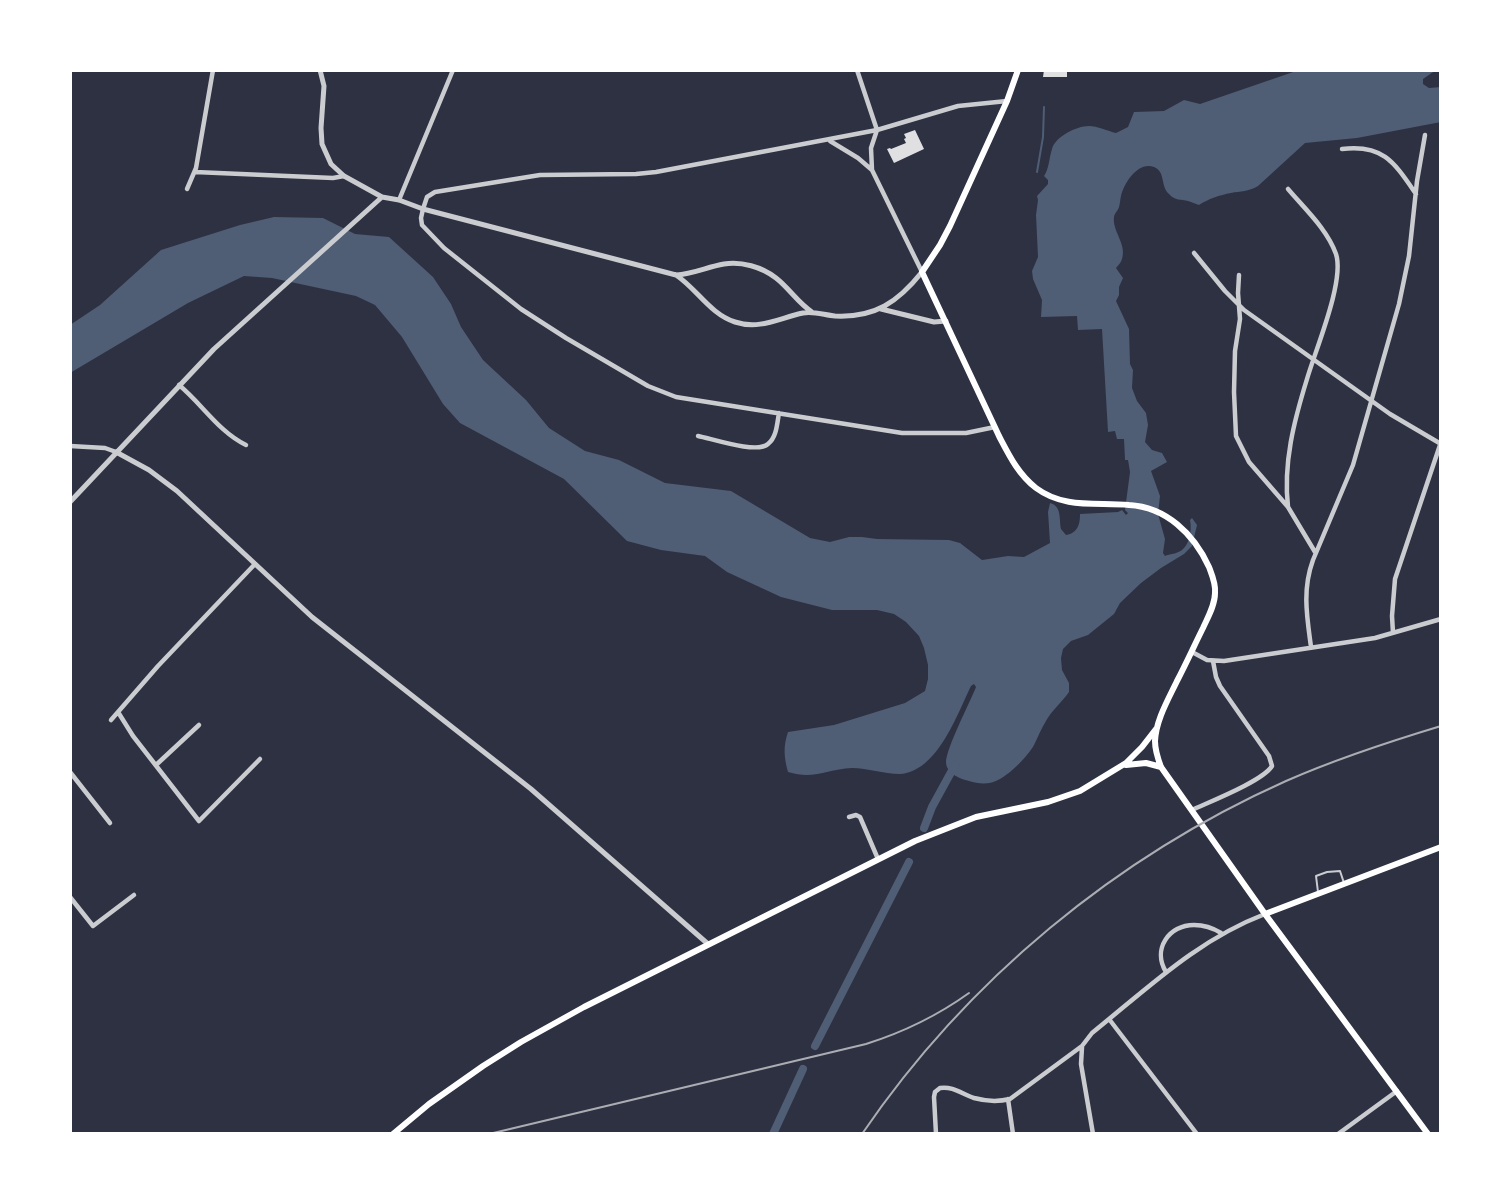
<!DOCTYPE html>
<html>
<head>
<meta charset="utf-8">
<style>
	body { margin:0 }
	#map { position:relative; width:1511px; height:1204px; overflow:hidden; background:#2d3142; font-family:"Titillium Web",sans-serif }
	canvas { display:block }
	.frame { position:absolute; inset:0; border:72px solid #fff; pointer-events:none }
</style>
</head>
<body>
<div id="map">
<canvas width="1511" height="1204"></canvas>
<div class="frame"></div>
</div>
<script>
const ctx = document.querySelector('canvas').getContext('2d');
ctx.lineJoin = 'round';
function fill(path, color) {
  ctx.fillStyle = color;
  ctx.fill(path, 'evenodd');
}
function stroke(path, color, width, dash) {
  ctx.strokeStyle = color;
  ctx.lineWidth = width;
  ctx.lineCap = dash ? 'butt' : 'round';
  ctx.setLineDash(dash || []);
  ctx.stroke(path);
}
const water = new Path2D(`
	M1299 70H1436L1423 79V84L1429 88 1441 87V122L1357 138 1305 143 1258 186C1248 192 1241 191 1231 193 1220 195 1208 199 1199 205 1195 204 1192 202 1188 201 1181 199 1175 201 1169 194 1160 186 1166 172 1154 167 1138 161 1124 183 1121 196 1120 200 1120 204 1119 207 1118 211 1115 212 1114 217 1112 231 1127 244 1122 259 1121 263 1118 265 1116 268L1123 278 1119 287V295L1116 301 1129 329 1130 364 1133 370 1132 388 1137 401 1146 413 1148 425 1145 442 1152 450 1162 453 1167 462 1151 471 1160 496 1158 514 1165 539 1163 553 1165 556C1169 554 1177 554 1182 550 1190 544 1192 529 1190 520L1192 518 1197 525 1192 546 1184 554 1161 568 1141 583 1120 603 1114 614 1088 635 1071 641 1063 649 1061 658 1062 670 1069 683V692C1062 702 1052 710 1046 721 1041 729 1038 737 1034 745 1028 756 1011 773 1000 779 990 785 979 784 969 781 960 779 946 773 946 762 946 749 970 702 976 687L974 684 971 686C957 715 937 772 900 774 883 774 868 768 852 768 827 769 814 780 788 772 784 758 783 746 788 732L834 725 905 703 925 691 928 679V665L924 648 919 636 906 622 894 614 877 610H832L781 597 727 572 705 556 661 550 627 541 564 479 460 423 443 404 402 337 375 305 356 296 272 278 244 276 188 303 70 373V325L100 305 161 250 240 225 274 217 323 218 355 234 389 237 433 277 451 304 461 327 483 360 526 400 549 428 585 451 619 460 665 483 731 491 810 538 830 542 849 537H862L877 539 949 540 960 543 982 560 1008 556 1024 557 1050 543 1048 512 1050 503C1062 506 1059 519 1061 529L1066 535C1078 533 1080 524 1080 514L1118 512 1122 510 1126 515 1128 513 1125 510 1130 472 1128 460H1125L1124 439H1117L1115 431 1108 432 1102 329 1078 330 1077 316 1041 317 1042 300 1033 279 1032 271 1038 257 1036 215 1038 200 1037 196 1048 184V180L1044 176C1049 169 1049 158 1052 149 1055 137 1076 126 1089 126 1097 126 1108 131 1116 133L1128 127 1134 112 1164 111 1184 100 1200 104Z`);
const stream = new Path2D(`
	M1037 172 1043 137 1044 107`);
const canal = new Path2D(`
	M924 828 932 807 955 765
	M815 1046 909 862
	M773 1134 803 1069`);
const building = new Path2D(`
	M1044 70H1067V77H1043Z
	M915 130 924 149 894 163 887 149 890 148 891 149 906 143 904 139 906 138 904 134Z`);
const service = new Path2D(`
	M1318 892 1316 876 1327 872 1340 871 1344 883`);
const minor = new Path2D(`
	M857 70 877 130 871 148 872 170 922 272
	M830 141 858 158 872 170
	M1342 149C1383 144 1394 162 1416 194
	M195 172 333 178 344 176
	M187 189 196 168 213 70
	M1288 189C1305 209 1327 229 1336 254 1345 281 1315 351 1307 379 1294 421 1283 463 1288 507
	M399 200 453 70
	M1194 253 1225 291 1244 310 1390 414 1441 444
	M1239 275 1238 293 1240 319 1235 351 1234 392 1236 436 1249 462 1288 507 1315 552
	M179 385C202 404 219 432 246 445
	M995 427 966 433H902L676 397 648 386 566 338 521 309 444 248 422 225 421 218 423 209 427 197 435 192 540 175 636 174 656 172 877 130 958 106 1007 101
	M698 436C713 439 757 454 768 444 777 437 777 423 779 413
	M70 446 105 448 116 452
	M1393 633 1392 616 1395 579 1441 442
	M1311 647C1307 617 1302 590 1313 560L1353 465 1399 304 1409 256 1417 181 1425 135
	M1192 652 1207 660 1224 661 1375 638 1441 619
	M118 712 133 736 199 821 260 759
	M111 720 158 666 255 564
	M156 765 199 725
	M70 772 110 823
	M1192 810C1209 802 1263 781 1272 766L1269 756 1220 686 1216 677 1213 661
	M849 817 856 815 860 817 878 859
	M70 897 93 926 134 895
	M1166 972C1152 949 1169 925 1194 925 1205 925 1213 928 1221 933
	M1109 1019 1197 1134
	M1082 1047 1081 1064 1093 1134
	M1008 1099 1013 1134
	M936 1134 934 1097 935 1092 940 1088C953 1086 962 1094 974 1098 985 1101 998 1102 1010 1099L1082 1046 1092 1033C1148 988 1197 940 1265 914
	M1338 1134 1397 1091`);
const tertiary = new Path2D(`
	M320 70 324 86 321 128 322 144 331 164 344 176 382 197 399 200 423 209 676 275C693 274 707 267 724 264 741 261 762 267 776 278 789 288 798 303 812 312
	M676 275C697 289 710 314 735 322 760 330 779 318 803 313 814 311 824 315 835 316 875 318 898 302 922 272
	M881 309 934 322 946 321
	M116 452 149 470 177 491 312 617 531 789 708 944
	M70 502 214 349 382 197`);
const secondary = new Path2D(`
	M1018 70 1007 101 950 226 940 245 922 272 999 436C1009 455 1018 474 1036 488 1064 509 1097 502 1129 505 1166 507 1194 534 1209 567 1212 575 1216 584 1215 593 1215 605 1208 617 1203 628 1194 646 1186 664 1177 681 1168 700 1156 720 1155 741 1155 751 1158 759 1161 767L1265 914 1428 1134
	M1126 765 1146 763 1161 767
	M1265 914 1441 847
	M393 1134 429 1104 483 1066 521 1042 584 1007 915 841 976 817 1048 802 1080 791 1126 763 1142 747 1156 729`);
const rail = new Path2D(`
	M489 1134 866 1044C904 1032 937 1016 969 993
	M862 1134C967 980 1116 857 1286 781 1336 759 1388 742 1441 726`);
fill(water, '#4f5d75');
stroke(stream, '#4f5d75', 2);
stroke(canal, '#4f5d75', 8);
fill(building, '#e0e0e3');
stroke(service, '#caccd0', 2);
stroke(minor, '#caccd0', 4.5);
stroke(tertiary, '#caccd0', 5);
stroke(secondary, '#fff', 6);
stroke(rail, '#abadb3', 2);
</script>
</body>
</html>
